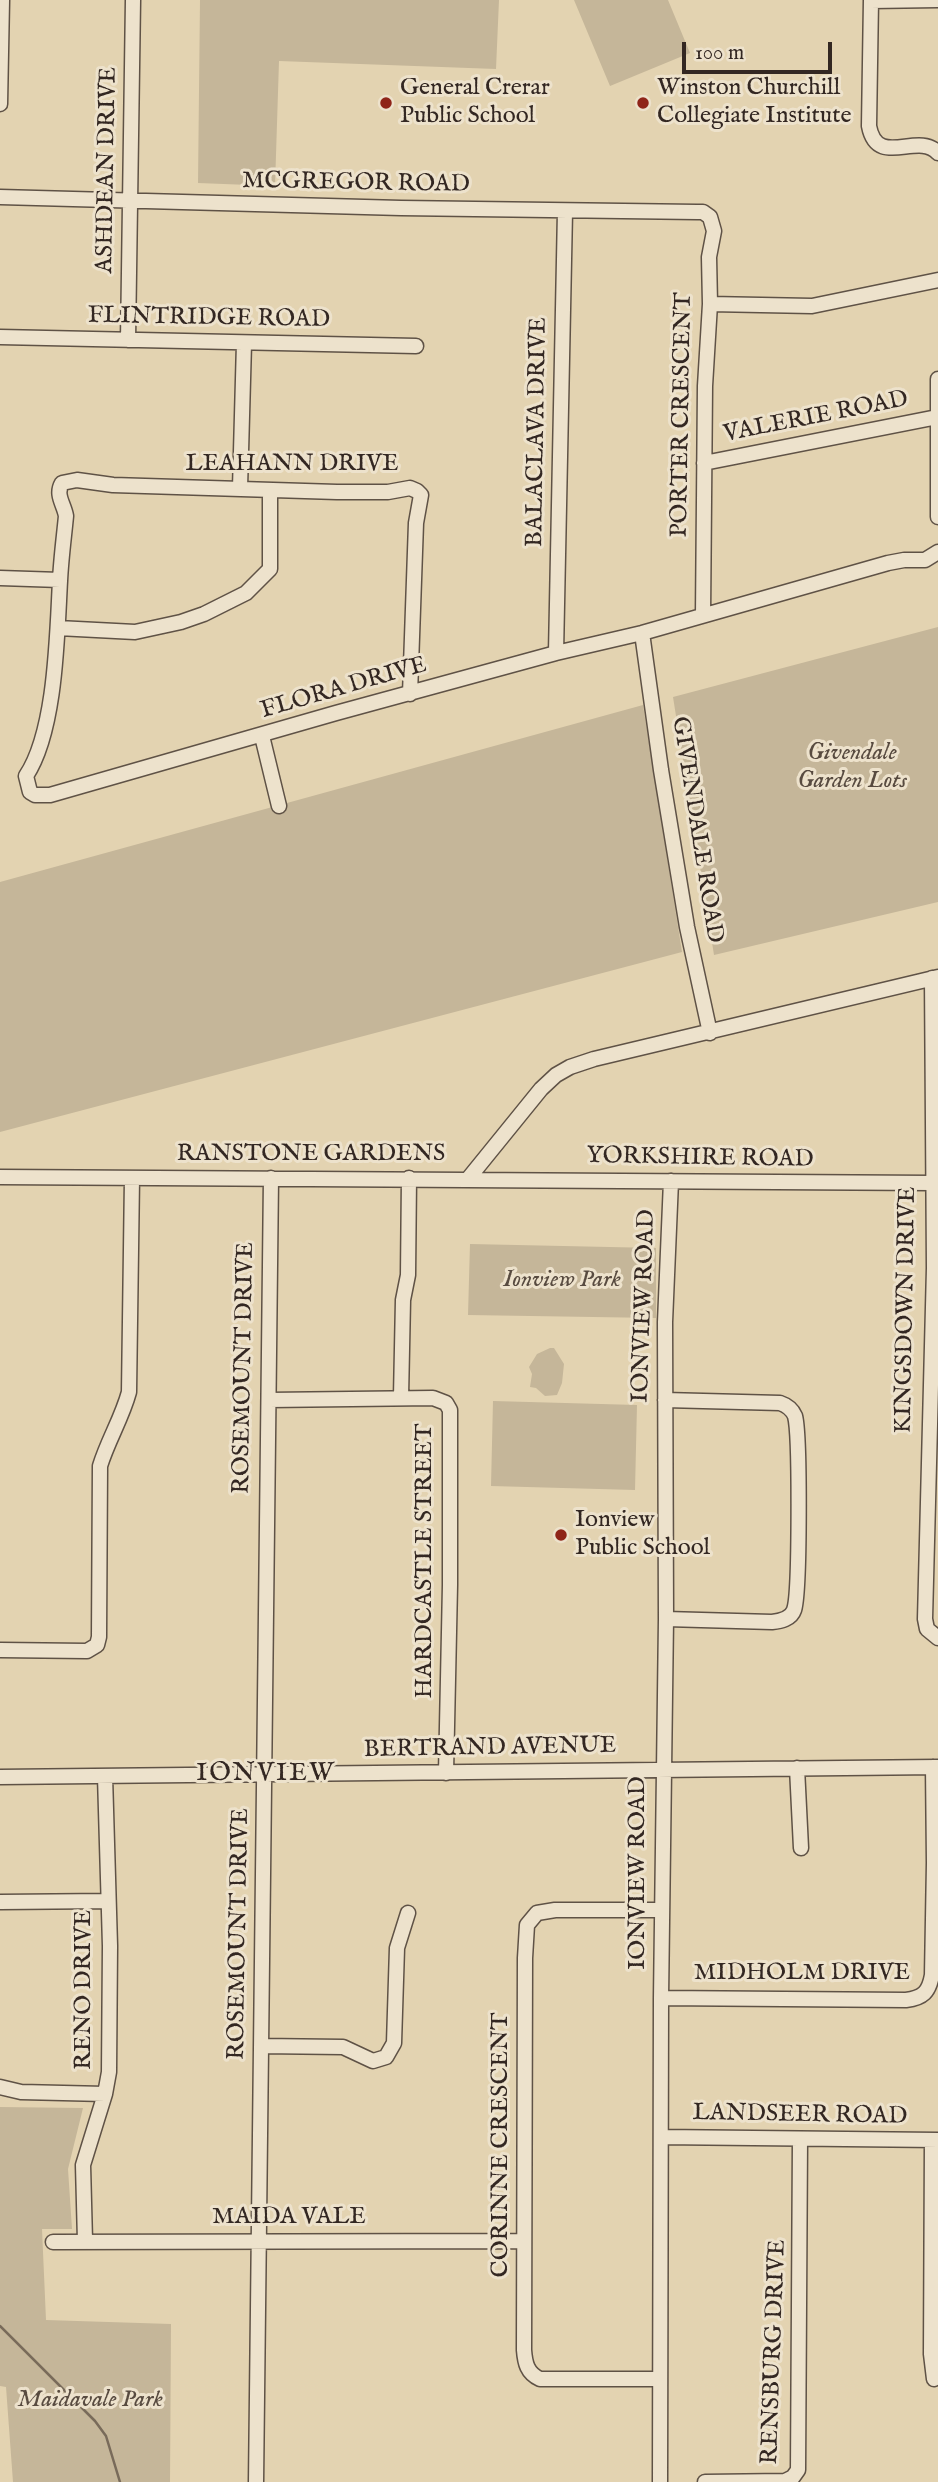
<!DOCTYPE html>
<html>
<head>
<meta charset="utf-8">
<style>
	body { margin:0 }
	#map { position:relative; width:938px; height:2482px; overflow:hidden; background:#e3d3b1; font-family:"IM FELL English",serif }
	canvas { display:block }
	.scale { position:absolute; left:682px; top:42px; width:150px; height:32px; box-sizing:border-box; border:4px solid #332722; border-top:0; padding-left:9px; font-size:21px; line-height:24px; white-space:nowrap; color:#332722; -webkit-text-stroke:5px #ede2cc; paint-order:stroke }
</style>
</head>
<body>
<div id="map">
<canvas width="938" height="2482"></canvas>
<div class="scale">100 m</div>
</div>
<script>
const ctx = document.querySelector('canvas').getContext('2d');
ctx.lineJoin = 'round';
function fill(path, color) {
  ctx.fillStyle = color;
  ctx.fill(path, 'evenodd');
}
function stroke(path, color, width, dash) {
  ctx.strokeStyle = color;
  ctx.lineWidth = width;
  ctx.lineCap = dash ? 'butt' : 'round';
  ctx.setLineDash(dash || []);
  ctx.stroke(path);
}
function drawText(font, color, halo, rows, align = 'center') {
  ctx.font = font + ' "IM FELL English",serif';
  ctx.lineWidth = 6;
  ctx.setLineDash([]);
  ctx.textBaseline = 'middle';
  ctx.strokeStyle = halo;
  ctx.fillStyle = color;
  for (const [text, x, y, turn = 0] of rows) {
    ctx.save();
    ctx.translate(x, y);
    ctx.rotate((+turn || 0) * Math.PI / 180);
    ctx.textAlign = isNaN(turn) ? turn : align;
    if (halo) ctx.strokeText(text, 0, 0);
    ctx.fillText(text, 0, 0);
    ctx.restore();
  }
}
const green = new Path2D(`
	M200 0H499L496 69 279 61 275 186 198 183Z
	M574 0H668L690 53 610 86Z
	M938 627V902L714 955 673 697Z
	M643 705 682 952 0 1132V882Z
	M470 1244 656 1248V1318L468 1315Z
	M550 1348H554L564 1364 562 1383 557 1395 545 1396 536 1388 530 1387 532 1374 529 1367 537 1354Z
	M493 1401 637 1405 635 1490 491 1486Z
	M0 2107 83 2108 68 2169 72 2229H42L46 2320 171 2324 170 2482H13L6 2387 0 2386Z`);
const stream = new Path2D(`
	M0 2326 95 2421 106 2436 120 2482`);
const minor = new Path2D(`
	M871 0 869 126C877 169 918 131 938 153
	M871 1 938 0
	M0 104 2 0
	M0 197 401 208 697 212H703L710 217 714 231 709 257 710 304 705 386 703 615
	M710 304 812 306 938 280
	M0 337 416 346
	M128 340 133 0
	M938 379V517
	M704 463 937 417
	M240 488 244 343
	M0 578 60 580
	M58 628 135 632 181 622 204 614 246 593 270 569V490
	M642 633 661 770 687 927 710 1033
	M556 653 565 211
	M410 694 416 523 421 495 417 491 410 488 388 492H337L113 485 77 480 62 483C55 495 64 504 66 516 64 537 61 559 60 581 57 635 56 731 26 776L30 792 35 795H50L336 713 556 653 642 633 888 563 904 560H925L938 552
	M262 736 279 806
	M932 978 934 1268 925 1619 927 1629 938 1638
	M0 1177 932 1183
	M468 1179 541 1089 556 1075 570 1067 594 1059 938 977
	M401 1397 403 1300 408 1275 409 1178
	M269 1400 433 1398 446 1403 450 1410V1585L446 1773
	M665 1400 780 1403C786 1405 792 1409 795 1416 800 1434 800 1594 794 1610 791 1619 781 1621 772 1622L666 1619
	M0 1650 87 1651 97 1645 99 1637 100 1466C108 1440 122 1418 129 1392L132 1178
	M797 1768 801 1848
	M0 1777 938 1767
	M0 1902 108 1901
	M661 1998 906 2000C923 1998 929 1992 932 1975L934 1863 933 1767
	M261 2046 343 2047 373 2061 386 2057 394 2043 397 1948 408 1913
	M0 2087 21 2092 105 2094
	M661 2137 938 2140
	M932 2140 931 2354 934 2379
	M85 2241 83 2165 105 2094 109 2072 110 1946 105 1776
	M53 2242 524 2241
	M660 2379H540C527 2373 525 2363 524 2350L525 1958 527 1925 537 1913 555 1910H662
	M256 2482 271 1178
	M660 2482 661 1998 666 1619 665 1322 671 1181
	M705 2482 785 2481 793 2477 798 2470 800 2139`);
const markers = [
	[386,103,7,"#8f2418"],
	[643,103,7,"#8f2418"],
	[561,1535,7,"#8f2418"]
];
const poiNames = [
	["General Crerar",400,89],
	["Public School",400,117],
	["Winston Churchill",657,89],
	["Collegiate Institute",657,117],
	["Ionview",575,1521],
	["Public School",575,1549]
];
const streetNames = [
	["ASHDEAN DRIVE",108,170,-89],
	["MCGREGOR ROAD",356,184,1],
	["FLINTRIDGE ROAD",209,319,1],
	["PORTER CRESCENT",683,415,-89],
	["VALERIE ROAD",816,418,-11],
	["BALACLAVA DRIVE",538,432,-89],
	["LEAHANN DRIVE",292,465],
	["FLORA DRIVE",344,689,-16],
	["GIVENDALE ROAD",696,830,81],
	["RANSTONE GARDENS",311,1155],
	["YORKSHIRE ROAD",700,1159,1],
	["IONVIEW ROAD",645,1306,-88],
	["KINGSDOWN DRIVE",907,1310,-89],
	["ROSEMOUNT DRIVE",245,1368,-89],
	["HARDCASTLE STREET",426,1561,-90],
	["BERTRAND AVENUE",490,1749,-1],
	["IONVIEW ROAD",639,1873,-90],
	["ROSEMOUNT DRIVE",240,1934,-89],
	["MIDHOLM DRIVE",802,1974],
	["RENO DRIVE",85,1990,-90],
	["LANDSEER ROAD",800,2116,1],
	["CORINNE CRESCENT",502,2145,-90],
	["MAIDA VALE",289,2218],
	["RENSBURG DRIVE",775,2352,-88]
];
const parkNames = [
	["Givendale",852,754],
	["Garden Lots",852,782],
	["Ionview Park",562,1281],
	["Maidavale Park",90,2401]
];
const neighbourhoodNames = [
	["IONVIEW",266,1775]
];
fill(green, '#c5b699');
stroke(stream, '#796b5a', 2.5);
stroke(minor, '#5f5246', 17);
stroke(minor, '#ede2cc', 14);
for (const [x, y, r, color] of markers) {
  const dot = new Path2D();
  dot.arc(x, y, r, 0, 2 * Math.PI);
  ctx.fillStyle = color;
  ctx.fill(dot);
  stroke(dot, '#ede2cc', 2.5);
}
drawText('24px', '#332722', '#ede2cc', poiNames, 'left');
drawText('24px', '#332722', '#ede2cc', streetNames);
drawText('italic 24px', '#584b40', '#ede2cc', parkNames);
ctx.letterSpacing = '2px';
drawText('26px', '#332722', '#ede2cc', neighbourhoodNames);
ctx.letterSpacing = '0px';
</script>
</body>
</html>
